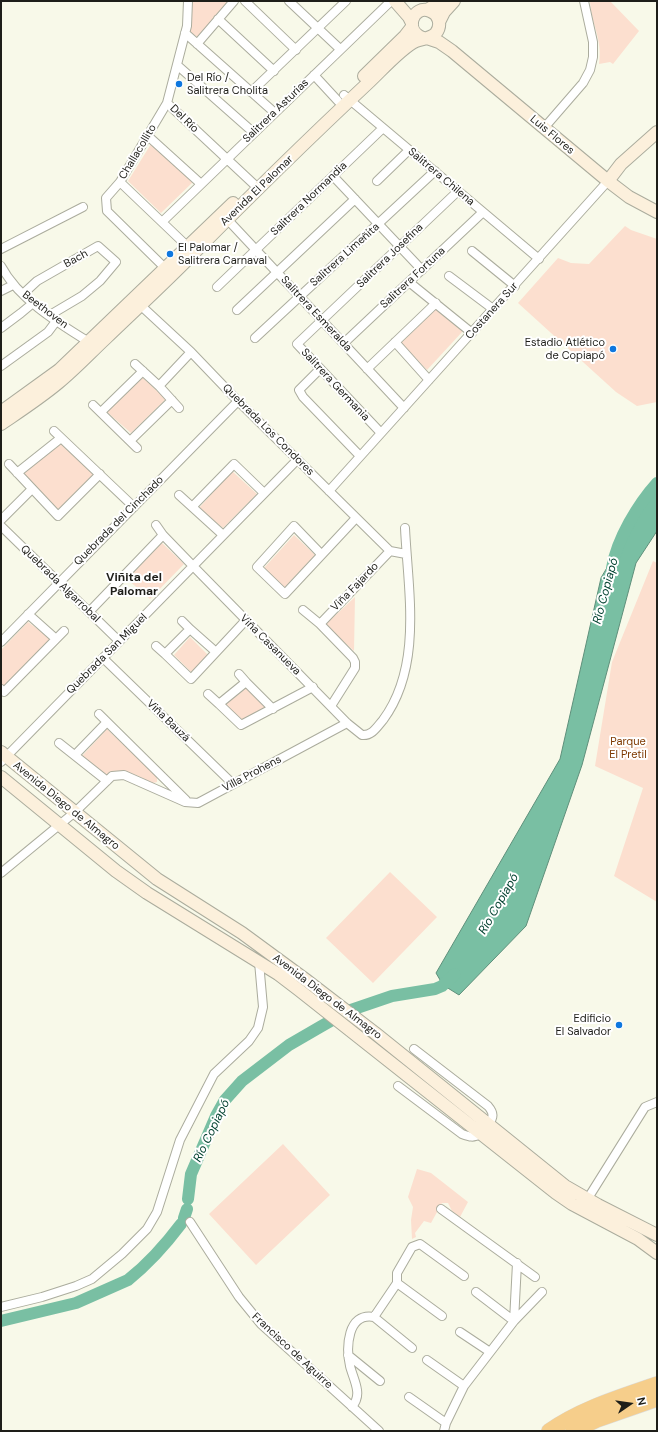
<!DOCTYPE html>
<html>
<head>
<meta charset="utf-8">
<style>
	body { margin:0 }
	#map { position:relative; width:658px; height:1432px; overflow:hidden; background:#f8f9e9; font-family:"DM Sans",sans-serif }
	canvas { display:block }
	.frame { position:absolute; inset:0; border:2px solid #1e1e19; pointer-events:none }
	.north { position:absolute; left:610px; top:1384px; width:40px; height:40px; -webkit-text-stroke:3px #fff; paint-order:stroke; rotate:77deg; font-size:11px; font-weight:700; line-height:16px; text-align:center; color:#1e1e19 }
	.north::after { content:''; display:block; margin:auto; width:14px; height:18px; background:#1e1e19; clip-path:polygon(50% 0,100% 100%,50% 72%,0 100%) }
</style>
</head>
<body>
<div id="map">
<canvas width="658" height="1432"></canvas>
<div class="frame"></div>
<div class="north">N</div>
</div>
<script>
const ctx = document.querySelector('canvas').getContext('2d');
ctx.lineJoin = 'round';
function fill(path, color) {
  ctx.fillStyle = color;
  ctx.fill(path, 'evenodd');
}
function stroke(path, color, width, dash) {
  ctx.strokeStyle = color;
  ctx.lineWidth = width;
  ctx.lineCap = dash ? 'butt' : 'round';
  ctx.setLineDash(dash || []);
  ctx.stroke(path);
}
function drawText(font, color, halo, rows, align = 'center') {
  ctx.font = font + ' "DM Sans",sans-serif';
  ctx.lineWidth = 4;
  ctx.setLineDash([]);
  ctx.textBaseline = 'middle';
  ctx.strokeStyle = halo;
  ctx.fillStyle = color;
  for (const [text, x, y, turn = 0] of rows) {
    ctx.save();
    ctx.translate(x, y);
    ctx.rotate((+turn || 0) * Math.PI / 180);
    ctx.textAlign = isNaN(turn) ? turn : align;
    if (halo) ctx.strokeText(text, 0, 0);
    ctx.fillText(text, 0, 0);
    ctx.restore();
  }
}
const green = new Path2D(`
	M192 1H229L199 38 190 32Z
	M590 1H610L639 31 613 64 610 62 599 64C603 39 591 24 590 1Z
	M151 144 193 182 161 213 128 181Z
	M625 226 631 230 657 239V402L637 406 616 392 518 303 558 258 571 263 589 264Z
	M436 309 463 331 427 370 401 343Z
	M142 377 166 399 131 433 107 412Z
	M61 444 65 445 94 474 61 508 56 509 24 476 25 471Z
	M232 471 257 494 223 528 199 508Z
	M294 535 315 555 284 588 264 568Z
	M162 543 184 564 150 599 127 579Z
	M653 561 657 563V902L614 876 643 788 595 766 612 662Z
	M355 597 354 651 325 625Z
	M28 622 51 639 4 687 1 684V650Z
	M190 637 208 655 192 673 174 655Z
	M246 688 266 708 242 721 225 705Z
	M107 729 157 777V782L153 783C138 776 123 766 107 775L82 756Z
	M390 872 437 917 373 983 326 938Z
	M283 1144 330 1195 256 1265 209 1214Z
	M417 1169 431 1173 468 1202 460 1217 452 1211 448 1203H442L431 1223 424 1221 415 1233 416 1237 412 1239 411 1220 413 1207 408 1197Z`);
const water = new Path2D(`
	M657 484V531L636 563 582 765 526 926 459 995 443 985 436 973 560 759 601 578Z`);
const river = new Path2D(`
	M612 568C617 539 638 504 657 483
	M188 1199 191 1174 216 1116 225 1100 242 1081 289 1045 320 1027 348 1011 392 996 435 989 442 986 455 974
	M184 1218 187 1209
	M1 1321 76 1303 128 1280C148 1264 166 1244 181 1224`);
const street = new Path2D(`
	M188 1 187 26 167 103 259 189
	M245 1 296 50
	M289 1 340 49
	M218 19 274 71
	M185 33 275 113
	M197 44 234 1
	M177 65 254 133
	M314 75 338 101
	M251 92 346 1
	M344 95 539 259
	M544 128 583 83 590 70 593 57V42L584 1
	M148 136 201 184
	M333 176 422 270
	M377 181 409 150
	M120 182 187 246
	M227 219 404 408
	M162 222 391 1
	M1 249 83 207
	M472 251 515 286
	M1 266C19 300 60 324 92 344
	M165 268 107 211 106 198 120 182 167 103
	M449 276 493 309
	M409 282 472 333
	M217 287 383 128
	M1 291 13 285
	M23 294 37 281 98 246 116 262 100 281 82 296 50 315
	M137 302 191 352 238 401 390 551 406 554
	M237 310 355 199
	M1 328 21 313 33 303
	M255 338 435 171
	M395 342 429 380
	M344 343 483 212
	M135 364 159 386 179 408
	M1 366 48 332 57 320
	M320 369 299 390 303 397 360 456
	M367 369 436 303
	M159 386 191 352
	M93 405 137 448
	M101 412 143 371
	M54 431 134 507
	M381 433 297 344 458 191
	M130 441 172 400
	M9 464 58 516 100 474
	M17 473 61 438
	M329 491 608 181
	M179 495 223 535
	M192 507 234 464 264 493
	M1 520 32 489
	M156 525 163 535 193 566 347 723 362 735C372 736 377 727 383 720 423 666 408 591 405 528
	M1 526 119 641
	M321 554 294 526 257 567 285 594 356 518
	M303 610 320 624
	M89 612 163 535
	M28 614 56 639
	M182 621 190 629
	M1 642 238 401
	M156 646 165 654
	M216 652 190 629 165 654 191 679 246 620
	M103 658 233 784
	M239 674 246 682
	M1 689 4 692 64 631
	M208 694 219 704
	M331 706 355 668V662L353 658 320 624 390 551
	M273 709 246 682 219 704 241 725 313 687
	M99 714 186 800
	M59 743 107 781
	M75 755 107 722
	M1 762 297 460
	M1 873 75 812 112 776 124 775 185 802 198 803 347 723
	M414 1049 488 1106C494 1113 494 1117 488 1125
	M398 1086 462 1134C470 1137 473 1138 481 1134
	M585 1203 645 1107 657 1102
	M441 1209 535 1277
	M190 1222 239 1297 261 1324 379 1431
	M476 1292 514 1321 542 1292
	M1 1307 42 1297 76 1286 92 1279 122 1254 147 1229 157 1212 180 1140 214 1074 249 1041 258 1028 263 1007 259 962
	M442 1316 397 1283V1273L412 1247 420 1244 464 1276
	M374 1317 397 1283
	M460 1332 490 1352
	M348 1355 380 1381
	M427 1360 464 1386
	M409 1397 446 1423
	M352 1407C356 1402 358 1396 357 1390 356 1382 352 1374 350 1366 346 1348 347 1312 374 1317L412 1348
	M444 1431 446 1423 464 1386 514 1321 517 1263`);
const secondary = new Path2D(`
	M395 1 409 17 412 23
	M427 10 434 6 440 1
	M439 22 444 12 454 1
	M427 38 439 42 452 51 608 181 629 197 657 212
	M364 76 405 36 412 27
	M608 181 621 164 657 132
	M1 412 59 370 233 203
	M1 424C20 411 40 398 58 383 75 369 90 353 106 338 132 313 159 288 185 262 245 201 306 141 368 83 380 72 402 47 416 41 423 38 431 39 436 33 442 25 439 14 430 11 413 4 403 31 423 38
	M1 752 157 879 242 933 306 980 375 1033 565 1186 598 1205 657 1235
	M1 777 116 871 147 893 278 974 299 990 556 1193 572 1204 638 1239 657 1253`);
const highway = new Path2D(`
	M549 1431C582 1408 620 1397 657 1384
	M573 1431 597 1420 657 1399`);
const markers = [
	[179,84,4,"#0e77df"],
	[170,254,4,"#0e77df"],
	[613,349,4,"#0e77df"],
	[619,1025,4,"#0e77df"]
];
const poiNames = [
	["Del Río /",187,78],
	["Salitrera Cholita",187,91],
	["El Palomar /",178,248],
	["Salitrera Carnaval",178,261],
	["Estadio Atlético",605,343,"right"],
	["de Copiapó",605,356,"right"],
	["Edificio",611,1019,"right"],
	["El Salvador",611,1032,"right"]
];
const streetNames = [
	["Salitrera Asturias",276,111,-44],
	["Del Río",184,119,44],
	["Luis Flores",552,135,40],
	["Challacollito",138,152,-59],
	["Salitrera Chilena",441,177,40],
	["Avenida El Palomar",257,191,-44],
	["Salitrera Normandia",309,199,-44],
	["Salitrera Limeñita",345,255,-42],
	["Salitrera Josefina",390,256,-44],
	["Bach",76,259,-29],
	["Salitrera Fortuna",413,278,-43],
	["Beethoven",45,310,37],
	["Costanera Sur",492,311,-48],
	["Salitrera Esmeralda",316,314,47],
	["Salitrera Germania",335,385,47],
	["Quebrada Los Condores",268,430,45],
	["Quebrada del Cinchado",119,521,-45],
	["Quebrada Algarrobal",60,584,44],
	["Viña Fajardo",355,587,-46],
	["Viña Casanueva",270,645,45],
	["Quebrada San Miguel",107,654,-45],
	["Viña Bauzá",168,721,44],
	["Villa Prohens",252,774,-28],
	["Avenida Diego de Almagro",66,806,39],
	["Avenida Diego de Almagro",327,997,37],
	["Francisco de Aguirre",292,1351,43]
];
const parkNames = [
	["Parque",628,742],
	["El Pretil",628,755]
];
const neighbourhoodNames = [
	["Viñita del",134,578],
	["Palomar",134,592]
];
const waterNames = [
	["Río Copiapó",606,591,-75],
	["Río Copiapó",499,904,-60],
	["Río Copiapó",212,1131,-64]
];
fill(green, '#fcdfcf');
fill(water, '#79bfa3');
stroke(water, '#5e8f7a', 1);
stroke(river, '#79bfa3', 12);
stroke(street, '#abac9d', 10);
stroke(secondary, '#abac9d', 14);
stroke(highway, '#dbdbda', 16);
stroke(street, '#fff', 8);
stroke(secondary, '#fcf0dc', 12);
stroke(highway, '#f6ce8b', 15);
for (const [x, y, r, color] of markers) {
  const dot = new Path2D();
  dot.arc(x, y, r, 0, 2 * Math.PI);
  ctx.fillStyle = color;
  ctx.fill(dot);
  stroke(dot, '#fff', 1.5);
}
drawText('11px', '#1e1e19', '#fff', poiNames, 'left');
drawText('11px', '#1e1e19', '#fff', streetNames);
drawText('11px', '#7e3900', '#fff', parkNames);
drawText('bold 12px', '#1e1e19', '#fff', neighbourhoodNames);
drawText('italic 12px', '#034230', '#fff', waterNames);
</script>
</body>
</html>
